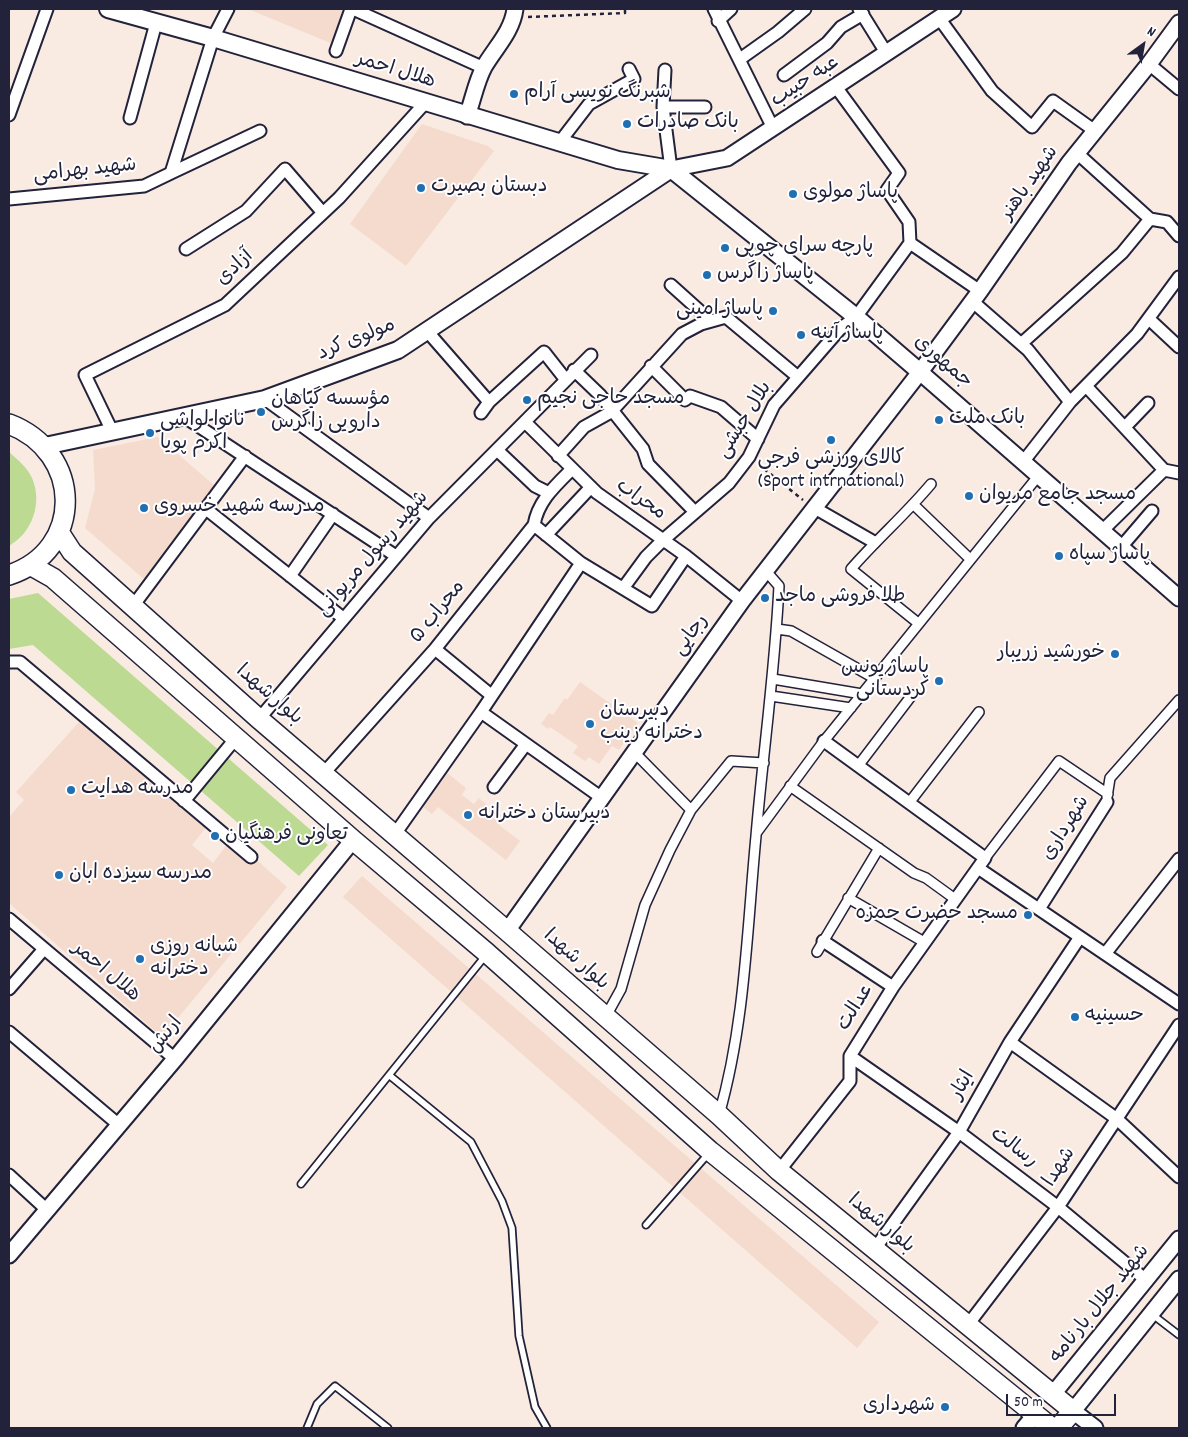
<!DOCTYPE html>
<html>
<head>
<meta charset="utf-8">
<style>
	body { margin:0 }
	#map { position:relative; width:1188px; height:1437px; overflow:hidden; background:#f9eae2; font-family:Dekko,sans-serif }
	canvas { display:block }
	.frame { position:absolute; inset:0; border:10px solid #22223b; pointer-events:none }
	.north { position:absolute; left:1118px; top:20px; width:50px; height:50px; -webkit-text-stroke:4px #fff; paint-order:stroke; rotate:32deg; font-size:14px; font-weight:700; line-height:20px; text-align:center; color:#22223b }
	.north::after { content:''; display:block; margin:auto; width:18px; height:22px; background:#22223b; clip-path:polygon(50% 0,100% 100%,50% 72%,0 100%) }
	.scale { position:absolute; left:1006px; top:1394px; width:110px; height:22px; box-sizing:border-box; border:2px solid #22223b; border-top:0; padding-left:6px; font-size:15px; line-height:18px; white-space:nowrap; color:#22223b; -webkit-text-stroke:4px #fff; paint-order:stroke }
</style>
</head>
<body>
<div id="map">
<canvas width="1188" height="1437"></canvas>
<div class="frame"></div>
<div class="north">N</div>
<div class="scale">50 m</div>
</div>
<script>
const ctx = document.querySelector('canvas').getContext('2d');
ctx.lineJoin = 'round';
function fill(path, color) {
  ctx.fillStyle = color;
  ctx.fill(path, 'evenodd');
}
function stroke(path, color, width, dash) {
  ctx.strokeStyle = color;
  ctx.lineWidth = width;
  ctx.lineCap = dash ? 'butt' : 'round';
  ctx.setLineDash(dash || []);
  ctx.stroke(path);
}
function drawText(font, color, halo, rows, align = 'center') {
  ctx.font = font + ' Dekko,"Playpen Sans Arabic",sans-serif';
  ctx.lineWidth = 4;
  ctx.setLineDash([]);
  ctx.textBaseline = 'middle';
  ctx.strokeStyle = halo;
  ctx.fillStyle = color;
  for (const [text, x, y, turn = 0] of rows) {
    ctx.save();
    ctx.translate(x, y);
    ctx.rotate((+turn || 0) * Math.PI / 180);
    ctx.textAlign = isNaN(turn) ? turn : align;
    if (halo) ctx.strokeText(text, 0, 0);
    ctx.fillText(text, 0, 0);
    ctx.restore();
  }
}
const built = new Path2D(`
	M248 9H348L333 44Z
	M422 124 488 146 494 151 406 266 350 224Z
	M158 437 215 486 145 580 85 528 95 489 93 450Z
	M580 682 638 723 619 750 612 746 599 764 589 757 585 761 573 753 578 746 550 727 548 729 541 724 549 713 553 715 565 698 567 700Z
	M88 712 212 820 192 845 213 863 232 838 287 887 162 1037 9 903V817L24 800 16 792Z
	M446 772 466 788 462 795 474 804 479 798 487 805 482 811 489 816 494 810 504 817 499 825 520 841 506 860 438 807 432 814 420 805Z
	M362 876 879 1322 857 1348 343 897Z`);
const green = new Path2D(`
	M9 452C18 460 27 467 32 478 43 503 32 533 9 546Z
	M38 593 328 845 299 876 33 645 9 649V599Z`);
const path = new Path2D(`
	M528 17 625 13V9
	M758 464 803 500`);
const service = new Path2D(`
	M389 1075 471 1142 502 1201 512 1228 519 1336 535 1407 547 1428
	M301 1184 486 955
	M646 1225 709 1153
	M1153 1315 1179 1335
	M307 1428 317 1404 335 1386 388 1428`);
const pedestrian = new Path2D(`
	M914 505 970 559
	M918 623 851 569C876 540 906 514 931 484
	M777 629 791 631 874 678
	M773 679 862 694
	M771 696 851 708
	M634 752 691 810
	M858 766 912 695
	M790 786 914 873 926 878 955 899
	M1107 797 1110 778 1179 700
	M909 803 979 712
	M757 832 824 741 1039 475
	M985 858 1059 761 1108 794
	M848 898 924 942
	M817 952 879 848
	M605 1018 621 989 645 905 670 850 691 810 731 761 764 763
	M719 1115C745 1024 747 930 756 836 763 753 775 670 779 586L765 570`);
const minor = new Path2D(`
	M353 9 484 68
	M714 9 773 128
	M859 9 887 54
	M939 18 992 91 1032 127 1053 101 1095 131
	M718 21 731 9
	M336 51 351 9
	M740 59 778 32 805 9
	M1149 64 1179 89
	M665 70 663 107 671 169
	M784 75 827 43 841 27 863 14
	M836 87 899 173 887 190 909 222 910 243
	M663 107H705
	M9 115 47 9
	M130 118 156 23
	M559 143 589 104 634 79 629 69
	M1077 153 1150 219 1167 222 1179 236
	M171 173 260 131
	M9 199 144 186 171 173 213 38 228 9
	M910 243 980 291
	M186 249 246 211 285 169 323 213
	M671 285 711 321
	M972 301 1028 350 1070 402
	M1149 319 1179 347
	M427 331 489 402 481 413
	M1022 343 1122 253 1150 219
	M651 366 685 400 690 396 721 407 758 439
	M574 370 600 395 643 449 648 464 695 512
	M1086 386 1164 470
	M265 399 429 518
	M489 402 544 352 566 380
	M186 418 396 556
	M525 422 597 493 686 556 742 601
	M1125 427 1148 403
	M113 433 85 375 225 305 339 198 425 103
	M497 450 535 486 549 493
	M558 456 584 427 611 412 682 334 701 324 726 317 798 377
	M1023 462 1070 402 1137 334 1179 277
	M813 507 874 542
	M206 509 343 618
	M534 525 581 563 652 606 686 556
	M1103 530 1164 470 1179 473
	M546 535 591 487
	M1122 546 1152 511
	M290 576 333 514
	M624 587 646 557 663 540 729 483 749 457 774 405 840 329 856 317 910 243
	M133 606 245 456
	M435 649 491 695
	M9 662H20L251 857
	M481 712 602 798
	M259 719 429 518 591 355
	M324 773 435 649 534 525C538 501 555 486 572 469
	M494 787 526 744
	M184 801 236 738
	M395 834 481 712 581 563
	M978 868 1179 1004
	M1039 909 1107 802
	M9 919 175 1059
	M823 941 893 987
	M1105 954 1179 859
	M9 989 44 949
	M9 1032 119 1125
	M1010 1042 1117 1119 1179 1177
	M850 1056 959 1132 1058 1207 1147 1281
	M779 1171 850 1081V1056L893 987 985 858 824 741
	M9 1175 47 1210
	M874 1250 959 1132 1010 1042 1080 937
	M967 1326 1058 1207 1179 1025`);
const tertiary = new Path2D(`
	M467 116C473 100 476 82 484 67 495 48 512 32 515 9
	M671 169 727 158 953 9
	M920 372 1179 598
	M507 931 742 601 920 372 980 291 1069 163 1149 64 1179 23
	M9 1255 175 1059 353 840
	M1053 1394 1179 1239
	M1024 1428 1035 1415
	M1095 1428 1073 1411 1179 1279`);
const secondary = new Path2D(`
	M108 9 213 38 618 160 671 169
	M671 169 856 317 920 372
	M45 446 265 399 398 350 671 169`);
const primary = new Path2D(`
	M9 424C83 452 85 550 9 575
	M59 532 72 552 259 719 507 931 719 1115 779 1171 1073 1411 1058 1428
	M30 565 53 578 353 840 487 953 710 1151 1052 1428`);
const markers = [
	[514,94,5,"#1f6fb2"],
	[627,124,5,"#1f6fb2"],
	[421,188,5,"#1f6fb2"],
	[793,194,5,"#1f6fb2"],
	[725,248,5,"#1f6fb2"],
	[707,275,5,"#1f6fb2"],
	[773,311,5,"#1f6fb2"],
	[801,335,5,"#1f6fb2"],
	[527,400,5,"#1f6fb2"],
	[261,412,5,"#1f6fb2"],
	[939,420,5,"#1f6fb2"],
	[150,433,5,"#1f6fb2"],
	[831,440,5,"#1f6fb2"],
	[969,496,5,"#1f6fb2"],
	[144,508,5,"#1f6fb2"],
	[1059,556,5,"#1f6fb2"],
	[765,598,5,"#1f6fb2"],
	[1115,654,5,"#1f6fb2"],
	[939,681,5,"#1f6fb2"],
	[590,724,5,"#1f6fb2"],
	[71,790,5,"#1f6fb2"],
	[468,815,5,"#1f6fb2"],
	[215,836,5,"#1f6fb2"],
	[59,875,5,"#1f6fb2"],
	[1028,915,5,"#1f6fb2"],
	[140,959,5,"#1f6fb2"],
	[1075,1017,5,"#1f6fb2"],
	[945,1407,5,"#1f6fb2"]
];
const streetNames = [
	["هلال احمر",395,72,17],
	["عبه حبیب",806,83,-33],
	["شهید بهرامی",85,172,-6],
	["شهید باهنر",1031,184,-55],
	["آزادی",236,269,-43],
	["مولوی کرد",357,341,-22],
	["جمهوری",942,363,41],
	["بلال حبشی",746,421,-58],
	["محراب",640,501,35],
	["شهید رسول مریوانی",374,555,-49],
	["محراب ۵",439,613,-51],
	["رجایی",692,636,-54],
	["بلوار شهدا",268,696,41],
	["شهرداری",1067,829,-58],
	["بلوار شهدا",575,961,42],
	["هلال احمر",105,973,40],
	["عدالت",857,1008,-58],
	["ارتش",167,1036,-51],
	["ایثار",964,1086,-60],
	["رسالت",1013,1149,37],
	["شهدا",1061,1168,-57],
	["بلوار شهدا",880,1225,40],
	["شهید جلال بارنامه",1101,1305,-51]
];
const poiNames = [
	["شبرنگ نویسی آرام",524,94],
	["بانک صادرات",637,124],
	["دبستان بصیرت",431,188],
	["پاساژ مولوی",803,194],
	["پارچه سرای چوپی",735,248],
	["پاساژ زاگرس",717,275],
	["پاساژ امینی",763,311,"right"],
	["پاساژ آینه",811,335],
	["مسجد حاجی نجیم",537,400],
	["مؤسسه گیاهان",271,401],
	["دارویی زاگرس",271,424],
	["بانک ملت",949,420],
	["نانوا لواشی",160,422],
	["اکرم پویا",160,445],
	["کالای ورزشی فرجی",831,460,"center"],
	["(Sport intrnational)",831,483,"center"],
	["مسجد جامع مریوان",979,496],
	["مدرسه شهید خسروی",154,508],
	["پاساژ سپاه",1069,556],
	["طلا فروشی ماجد",775,598],
	["خورشید زریبار",1105,654,"right"],
	["پاساژ یونس",929,669,"right"],
	["کردستانی",929,692,"right"],
	["دبیرستان",600,712],
	["دخترانه زینب",600,735],
	["مدرسه هدایت",81,790],
	["دبیرستان دخترانه",478,815],
	["تعاونی فرهنگیان",225,836],
	["مدرسه سیزده ابان",69,875],
	["مسجد حضرت حمزه",1018,915,"right"],
	["شبانه روزی",150,948],
	["دخترانه",150,971],
	["حسینیه",1085,1017],
	["شهرداری",935,1407,"right"]
];
fill(built, '#f5dbce');
fill(green, '#bcda92');
stroke(service, '#22223b', 9);
stroke(pedestrian, '#22223b', 12);
stroke(minor, '#22223b', 15);
stroke(tertiary, '#22223b', 19);
stroke(secondary, '#22223b', 20);
stroke(primary, '#22223b', 22);
stroke(path, '#22223b', 2.5, [4, 4]);
stroke(service, '#fff', 5.5);
stroke(pedestrian, '#fff', 9);
stroke(minor, '#fff', 11);
stroke(tertiary, '#fff', 15);
stroke(secondary, '#fff', 16);
stroke(primary, '#fff', 19);
for (const [x, y, r, color] of markers) {
  const dot = new Path2D();
  dot.arc(x, y, r, 0, 2 * Math.PI);
  ctx.fillStyle = color;
  ctx.fill(dot);
  stroke(dot, '#fff', 2);
}
drawText('20px', '#22223b', '#fff', streetNames);
drawText('20px', '#22223b', '#fff', poiNames, 'left');
</script>
</body>
</html>
